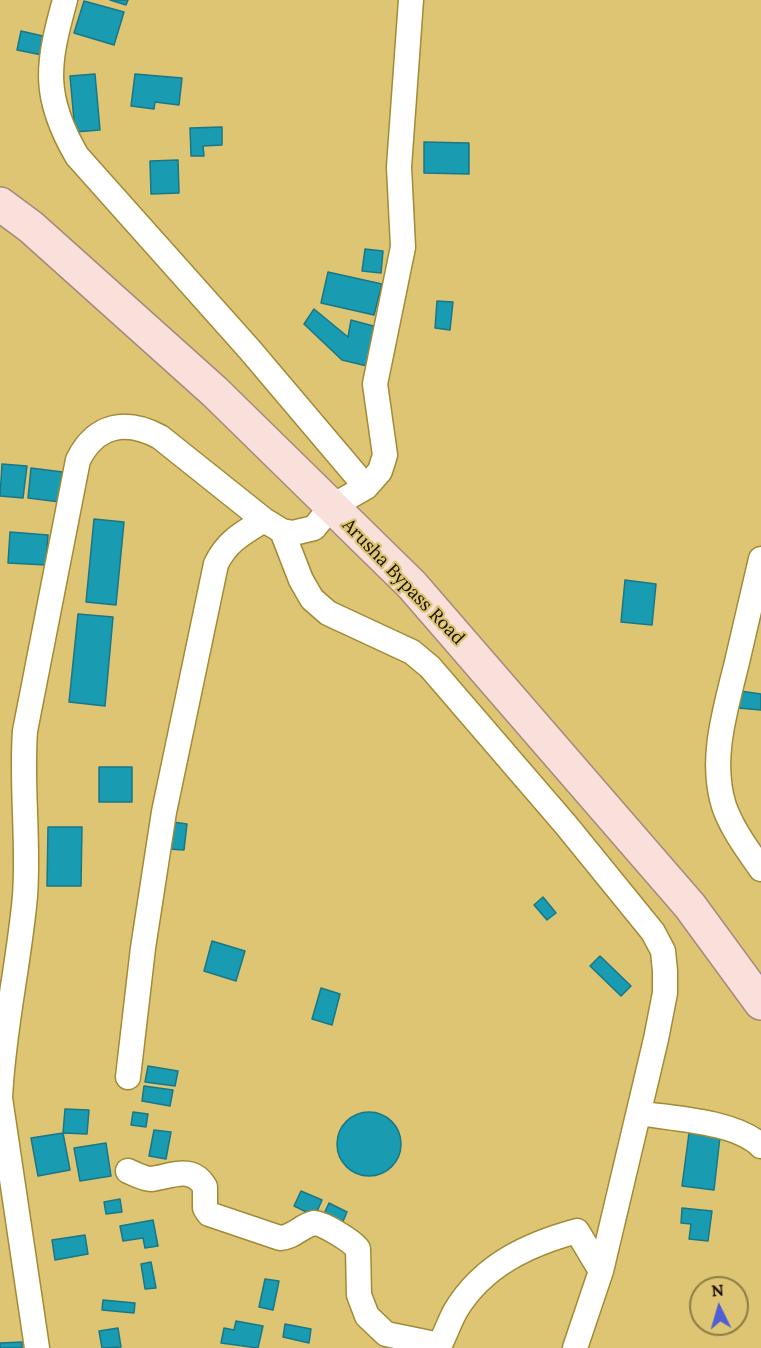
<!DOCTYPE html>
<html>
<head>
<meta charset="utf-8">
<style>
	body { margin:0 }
	#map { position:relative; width:761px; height:1348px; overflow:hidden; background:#dec573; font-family:Lora,serif }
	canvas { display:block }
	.north { position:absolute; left:689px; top:1276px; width:60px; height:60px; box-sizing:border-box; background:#dec573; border:2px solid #8d7b45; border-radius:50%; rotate:355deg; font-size:16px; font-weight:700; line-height:24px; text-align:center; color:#140d00 }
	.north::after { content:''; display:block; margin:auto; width:21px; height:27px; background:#4e5ed3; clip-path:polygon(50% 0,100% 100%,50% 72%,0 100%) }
</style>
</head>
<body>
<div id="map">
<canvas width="761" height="1348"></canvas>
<div class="north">N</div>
</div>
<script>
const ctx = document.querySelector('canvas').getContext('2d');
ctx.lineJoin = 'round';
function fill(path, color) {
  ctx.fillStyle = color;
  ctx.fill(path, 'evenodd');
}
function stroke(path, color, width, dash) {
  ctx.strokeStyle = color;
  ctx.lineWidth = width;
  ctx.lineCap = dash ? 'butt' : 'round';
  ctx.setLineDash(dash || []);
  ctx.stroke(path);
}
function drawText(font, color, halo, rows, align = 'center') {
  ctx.font = font + ' Lora,serif';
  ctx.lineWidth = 4.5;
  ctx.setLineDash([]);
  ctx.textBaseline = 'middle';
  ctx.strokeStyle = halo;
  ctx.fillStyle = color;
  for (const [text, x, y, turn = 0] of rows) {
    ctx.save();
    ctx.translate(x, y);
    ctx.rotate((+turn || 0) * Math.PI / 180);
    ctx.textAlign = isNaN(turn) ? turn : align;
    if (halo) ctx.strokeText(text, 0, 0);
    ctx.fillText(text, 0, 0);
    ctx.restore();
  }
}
const building = new Path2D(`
	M110 0H128L126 5Z
	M84 1 124 12 114 45 74 33Z
	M21 31 47 37 42 55 17 50Z
	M95 74 100 130 75 132 70 76Z
	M135 74 182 78 179 105 155 102 154 109 131 106Z
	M222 127V145L203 146 204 156H191L190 128Z
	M424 142 469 143V174L424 173Z
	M178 160 179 193 151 194 150 161Z
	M365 249 383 251 381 273 362 271Z
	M328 272 382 284 374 315 321 303Z
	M437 301 453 302 450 330 435 328Z
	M314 309 348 337 351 320 377 327 367 366 342 360 304 324Z
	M2 464 27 466 23 498 0 496Z
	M31 468 63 472 60 502 28 498Z
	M94 519 124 522 116 605 86 602Z
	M10 532 48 535 46 565 8 563Z
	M625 580 656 584 652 625 621 622Z
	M78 614 113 617 105 706 69 702Z
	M740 691 761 694V710L738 708Z
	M99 767H132V802H99Z
	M173 822 187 824 184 850 169 849Z
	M48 827H82L81 886H47Z
	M543 897 556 913 547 920 534 905Z
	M212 941 245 951 236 981 204 971Z
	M600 956 631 986 621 996 590 966Z
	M321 988 340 994 332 1025 312 1019Z
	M148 1066 178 1071 175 1086 145 1082Z
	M144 1086 173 1090 170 1106 142 1101Z
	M65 1109 89 1110 87 1134 63 1133Z
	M133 1112 148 1114 146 1127 131 1125Z
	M337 1144a32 32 0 1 1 64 0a32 32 0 1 1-64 0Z
	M154 1130 171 1132 166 1159 149 1156Z
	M63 1133 70 1170 38 1176 31 1138Z
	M689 1133 720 1137 714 1190 682 1186Z
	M106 1143 111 1176 80 1181 74 1148Z
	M301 1191 322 1200 315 1216 294 1206Z
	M120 1199 122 1212 106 1214 104 1202Z
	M329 1203 347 1212 341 1226 322 1218Z
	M682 1208 712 1211 708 1241 689 1239 691 1224 681 1223Z
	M153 1220 158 1246 145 1248 143 1238 123 1241 120 1226Z
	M85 1235 88 1254 55 1260 52 1240Z
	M151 1262 156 1288 145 1289 141 1264Z
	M265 1279 279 1281 273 1310 259 1307Z
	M103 1300 135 1303 134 1313 102 1310Z
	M236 1321 263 1326 258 1348 221 1343 224 1328 234 1330Z
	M285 1324 311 1329 309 1343 283 1337Z
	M118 1328 121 1347 102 1348 99 1331Z
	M22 1342V1348H0V1343Z`);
const minor = new Path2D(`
	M65 0C47 65 42 96 77 156L250 350 366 487
	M282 531 301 580 312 599 328 613 412 652 430 667 566 825 653 932 663 951 665 971V993L656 1039 601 1271 575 1348
	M761 559C753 593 745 628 737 662 726 708 709 759 724 806 732 829 747 849 761 869
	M128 1077 143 948 164 812 216 564C227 541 243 533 264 520
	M639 1113C674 1119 735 1121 761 1146
	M128 1171C135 1174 144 1179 151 1179 170 1177 192 1164 205 1187V1208L209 1214 280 1238C294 1237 301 1226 314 1223 321 1222 354 1242 358 1249L359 1295 367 1316 386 1334 440 1345
	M37 1348 0 1098C3 1030 19 964 25 896 29 841 21 786 25 731L78 460C96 424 126 419 160 437L264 520 282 531 293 533 314 528 331 507 366 487 380 471 385 455 375 384 403 247 399 167 411 0
	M438 1348C445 1336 449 1322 456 1310 483 1265 529 1244 577 1231L601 1271`);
const primary = new Path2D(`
	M0 204 31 227 215 392 412 585 690 906 761 1003`);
const streetNames = [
	["Arusha Bypass Road",403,582,46]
];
fill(building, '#199bb1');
stroke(building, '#197787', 1.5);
stroke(minor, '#a28a36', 27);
stroke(primary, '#a7887d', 36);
stroke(minor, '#fff', 24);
stroke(primary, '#fae0da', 33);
drawText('18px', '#140d00', '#dec573', streetNames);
</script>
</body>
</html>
